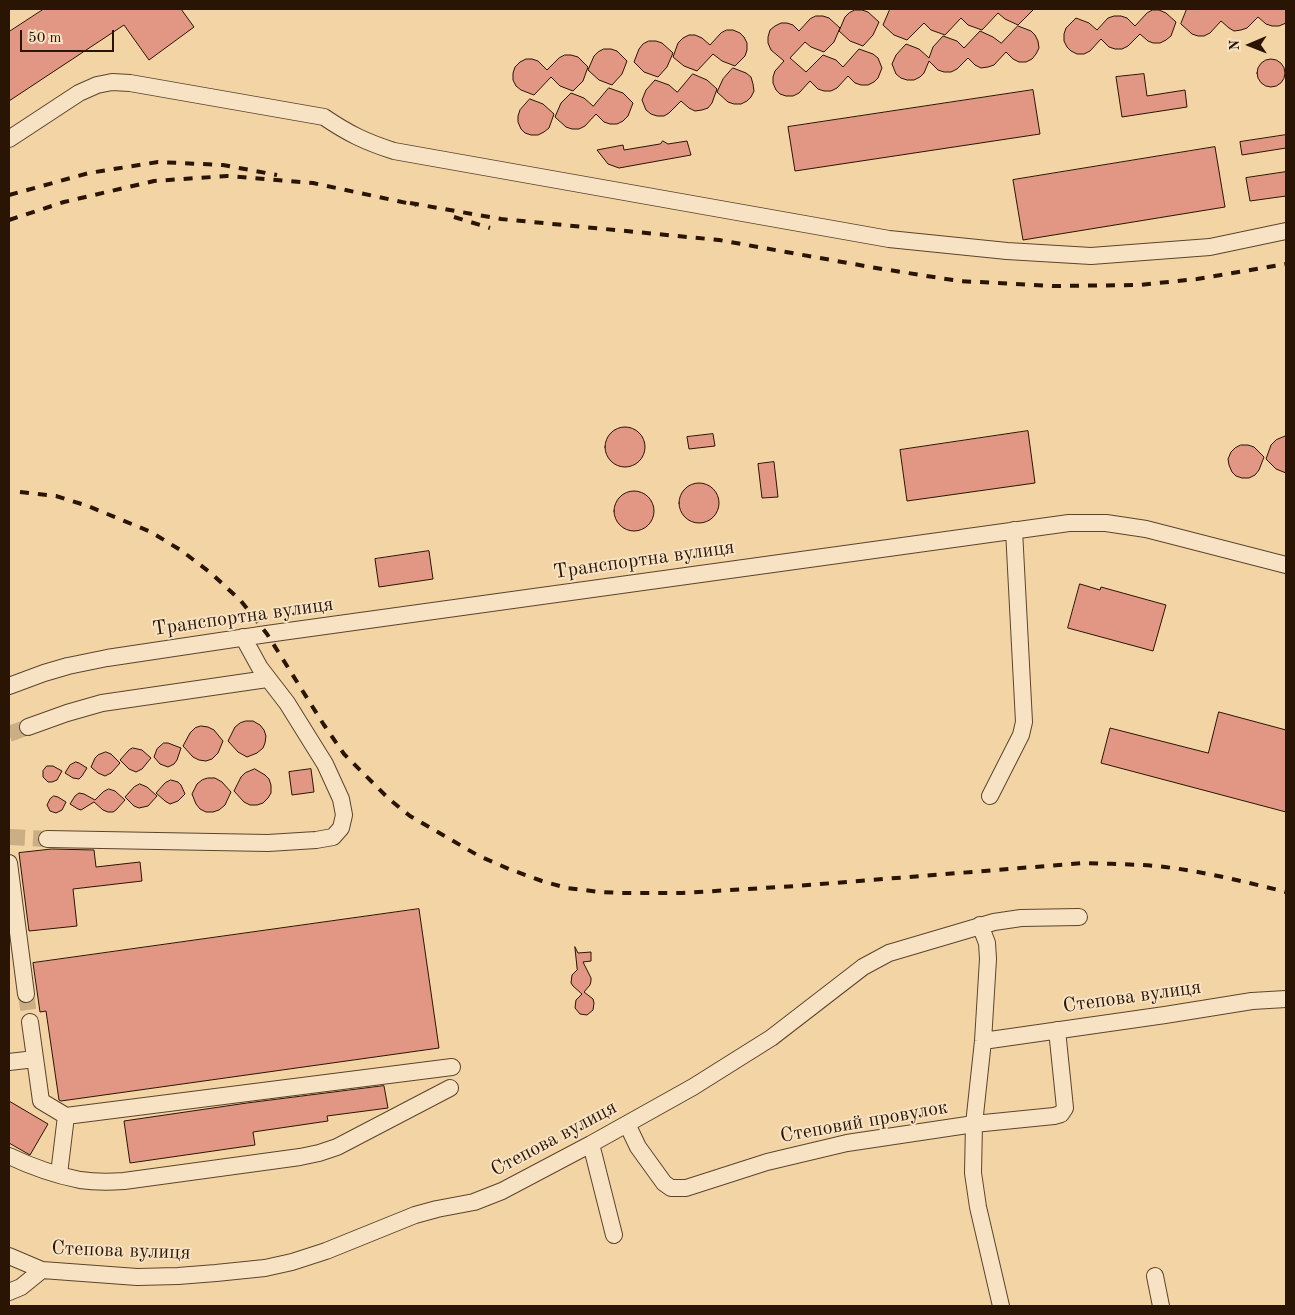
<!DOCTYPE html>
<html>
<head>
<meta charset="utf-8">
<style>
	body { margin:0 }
	#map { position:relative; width:1295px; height:1315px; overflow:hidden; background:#f2d4a5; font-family:"Old Standard TT",serif }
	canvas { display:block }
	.frame { position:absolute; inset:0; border:10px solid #2a1403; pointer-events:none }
	.north { position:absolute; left:1225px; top:20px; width:50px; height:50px; -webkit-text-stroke:4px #f7e3c4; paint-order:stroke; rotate:269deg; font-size:14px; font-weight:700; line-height:20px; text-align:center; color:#2a1403 }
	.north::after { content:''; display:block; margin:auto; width:18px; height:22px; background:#2a1403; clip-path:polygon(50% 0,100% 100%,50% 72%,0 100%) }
	.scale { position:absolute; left:20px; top:30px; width:94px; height:22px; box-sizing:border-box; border:2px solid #2a1403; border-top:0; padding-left:6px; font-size:15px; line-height:18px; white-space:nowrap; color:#2a1403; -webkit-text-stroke:4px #f7e3c4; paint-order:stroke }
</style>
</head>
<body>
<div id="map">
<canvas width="1295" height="1315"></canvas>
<div class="frame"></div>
<div class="north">N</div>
<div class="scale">50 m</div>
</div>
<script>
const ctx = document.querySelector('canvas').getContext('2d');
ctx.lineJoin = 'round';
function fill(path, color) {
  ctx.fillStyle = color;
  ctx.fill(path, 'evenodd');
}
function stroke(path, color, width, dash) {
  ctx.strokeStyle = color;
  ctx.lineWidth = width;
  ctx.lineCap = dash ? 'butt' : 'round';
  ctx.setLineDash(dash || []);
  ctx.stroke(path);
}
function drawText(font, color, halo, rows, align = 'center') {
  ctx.font = font + ' "Old Standard TT",serif';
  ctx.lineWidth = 4;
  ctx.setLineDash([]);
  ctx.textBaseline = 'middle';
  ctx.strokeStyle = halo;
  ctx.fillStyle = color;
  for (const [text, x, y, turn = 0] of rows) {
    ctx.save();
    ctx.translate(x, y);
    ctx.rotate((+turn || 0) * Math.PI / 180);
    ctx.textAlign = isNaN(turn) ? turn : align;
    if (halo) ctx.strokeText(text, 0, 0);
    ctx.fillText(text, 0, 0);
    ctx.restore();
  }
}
const building = new Path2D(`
	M44 9H181L194 27 149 60 124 25 9 101V32Z
	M891 9H1034L1018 25 1005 19 998 13 982 30 968 25 961 18 945 35 931 30 924 23 907 40 894 35 883 25 889 11Z
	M1187 9H1286V23L1279 26H1272L1266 24 1258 17 1247 28 1241 30 1234 31 1229 28 1221 21 1210 33 1204 36H1198L1192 34 1181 24Z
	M855 10H862L868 12 879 22 873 35 863 46 850 41 839 31 845 17 849 13Z
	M1153 10H1159L1166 13 1176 22 1171 36 1166 40 1160 43H1153L1148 41 1140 34 1128 46 1122 49H1115L1109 47 1101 39 1090 51 1084 54H1077L1071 51 1067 47 1064 41V34L1066 28 1076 18 1089 23 1097 30 1108 18 1114 16H1121L1127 18 1135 26 1147 13Z
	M816 16H823L829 18 840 28 834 42 824 52 811 47 805 42 790 58 806 72 823 55 836 60 843 67 859 49 873 54 878 58 882 68 878 78 874 82 868 85H861L855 83 848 76 837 88 831 91H824L818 89 810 81 799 93 793 96H786L780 94 776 90 773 83V77L775 71 784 61 771 50 768 43V37L770 30 775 26 781 23H787L793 25 799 31 810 19Z
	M1018 26 1031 31 1035 35 1038 41 1039 48 1036 54 1032 59 1026 62H1019L1013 59 1006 52 994 65 988 67 981 68 975 65 968 58 957 69 951 72H944L938 70 929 61 924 73 920 77 914 80H907L901 78 896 74 892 64 896 55 906 44 919 49 929 58 933 47 943 36 957 41 964 48 980 31 993 37 1001 43Z
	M727 30H733L740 33 744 37 747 43V50L745 56 735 66 722 61 713 54 697 71 684 66 673 57 678 43 683 38 689 35H695L702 38 710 45 721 33Z
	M649 41H656L662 43 673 53 667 67 658 77 644 72 634 62 639 49 643 44Z
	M604 49H611L617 51 627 61 622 74 612 85 599 80 588 70 594 56 598 52Z
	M565 55H571L578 57 588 67 583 81 573 91 560 86 551 77 534 95 521 90 516 86 513 80V73L515 67 520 62 526 59H532L538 61 547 70 559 58Z
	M1257 73a14 14 0 1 1 28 0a14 14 0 1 1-28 0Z
	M733 68 746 73 751 77 753 84 754 91 751 97 747 101 741 104H734L728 102 717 92 723 79Z
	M693 74 707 80 717 89 712 103 708 108 702 110 695 111 689 108 681 101 669 113 664 116H657L651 114 646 110 642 100 646 90 655 80 669 85 677 92Z
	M1144 74 1147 96 1185 90 1187 107 1122 117 1116 77Z
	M609 88 623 93 633 103 628 116 623 121 617 124H610L604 122 596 114 585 126 579 129H572L566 127 555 117 561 103 571 93 584 98 593 106Z
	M1033 90 1040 134 795 171 788 127Z
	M530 99 543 104 554 114 549 128 544 132 538 135H531L525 133 521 129 518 122V116L520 110Z
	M1286 135V148L1242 155 1240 142Z
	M663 141 668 144 687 141 691 155 619 168 608 164 597 150 623 145 624 150 660 144Z
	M1215 147 1225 207 1023 240 1013 180Z
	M1286 172V196L1250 201 1246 178Z
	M605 447a20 20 0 1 1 40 0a20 20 0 1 1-40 0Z
	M1028 431 1035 483 907 501 900 450Z
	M713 434 715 446 689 449 687 437Z
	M1286 436V473L1276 469 1266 459 1271 445 1276 440Z
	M1241 445H1248L1254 447 1264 457 1259 470 1255 475 1249 478H1242L1236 476 1232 472 1229 465 1228 459 1231 452 1235 448Z
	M774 462 778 497 762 498 758 464Z
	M679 503a20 20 0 1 1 40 0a20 20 0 1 1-40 0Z
	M614 511a20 20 0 1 1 40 0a20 20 0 1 1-40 0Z
	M429 551 433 579 379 587 375 559Z
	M1080 584 1100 590 1101 587 1166 605 1153 651 1068 628Z
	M1219 712 1286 730V812L1101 763 1110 728 1208 753Z
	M246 721H253L260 725 264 730 266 736 265 743 263 748 257 753 247 757 238 752 228 741 235 727 240 723Z
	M201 726 208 727 214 730 223 741 218 753 212 759 206 761 199 760 193 757 183 746 190 733 195 728Z
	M164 743H168L181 748 177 760 174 764 168 767 160 764 154 757 157 749Z
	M133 748 142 750 151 758 142 769 136 772 129 769 120 760 129 750Z
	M106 752 111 754 120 763 111 773 105 776 98 773 91 767 95 758 98 755Z
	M76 762 79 763 87 768 82 776 79 779 73 778 65 773 70 765Z
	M47 766H53L62 771 57 780 52 782H48L43 777V771Z
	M255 769 265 775 269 779 271 785V793L268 798 263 803 257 805H250L244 802 234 791 241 777 245 773Z
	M311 769 314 792 292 795 289 772Z
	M208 778H215L222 782 231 792 225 805 219 810 213 812H206L200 809 196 804 192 794 197 784 202 780Z
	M171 780 178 782 181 785 185 794 178 801 170 804 165 801 156 793 165 783Z
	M140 784 147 787 157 796 148 806 139 808 134 806 125 797 134 787Z
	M109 789 115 791 125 800 116 810 113 812H108L103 810 94 802 81 810 78 809 70 804 75 796 79 793 84 794 95 800 103 792Z
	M54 796 58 797 66 802 62 810 56 813 50 811 47 805 50 799Z
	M52 849 94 850 96 867 140 862 142 881 73 889 77 926 29 931 19 853Z
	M419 909 439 1048 61 1101 59 1100 46 1011 40 1012 33 963Z
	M575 947 578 953 591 952V961L583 962 591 978V981L590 985 584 992 593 999 594 1003 593 1010 587 1015 580 1014 575 1008 576 1000 582 994 573 986 571 983 572 975 577 970Z
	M384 1086 388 1108 327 1116 328 1121 253 1132 255 1145 130 1163 124 1121 247 1103Z
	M9 1101 48 1124 30 1155 9 1143Z`);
const minorTunnel = new Path2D(`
	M9 734 28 727
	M9 837 47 839
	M26 994 30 1022`);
const minor = new Path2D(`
	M9 139 79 93 97 85 112 82 130 83 324 117C349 134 366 142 394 151L889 239 1007 251 1091 256 1210 247 1286 231
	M9 686 44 673 68 666 107 658 267 634 1069 523H1106L1146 529 1286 565
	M28 727 67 713 102 703 267 679
	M990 796 1021 735 1024 722 1014 530
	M47 839 268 843 316 840 333 837 341 828 344 815 341 799 325 764 287 703 260 668 243 637
	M9 863 26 994
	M980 925 987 943 988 959 983 1041 974 1124 973 1173 978 1207 1001 1306
	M30 1022 41 1101 66 1116 452 1067
	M983 1041 1165 1015 1252 1001 1286 999
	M9 1062 35 1059
	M627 1124 638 1147 664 1183 671 1188H686L767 1162 847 1143 974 1124 1054 1116 1061 1114 1065 1108 1057 1030
	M591 1144 614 1235
	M9 1156C32 1167 55 1175 80 1180 94 1182 109 1182 124 1181L300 1157 319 1153 337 1147 450 1088
	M59 1174 66 1116
	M9 1256 42 1270 137 1277 178 1276 216 1273 265 1268 292 1262 326 1251 415 1215 437 1209 474 1202 502 1191 591 1144 693 1087 771 1038 863 967 889 953 994 922 1021 918 1079 917
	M1155 1276 1161 1306
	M9 1292 21 1287 42 1270`);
const rail = new Path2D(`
	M9 195 89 173 158 162 223 165 277 175
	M410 203 501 219 719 240 876 268 959 281 1054 286 1139 285 1197 279 1286 264
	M454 217 490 228
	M9 220 64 202 154 181 227 176 313 183 416 205
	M20 492 56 496 88 506 151 532 182 551 212 574 241 601 267 634 324 725 344 754 389 799 410 816 479 856 509 869 542 881 567 888 600 892 622 893H682L796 886 1084 863C1111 864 1139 864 1165 867 1206 872 1246 882 1286 892`);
const streetNames = [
	["Транспортна вулиця",644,560,-8],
	["Транспортна вулиця",243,617,-8],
	["Степова вулиця",1132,997,-8],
	["Степовий провулок",864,1122,-10],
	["Степова вулиця",554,1139,-28],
	["Степова вулиця",121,1251,2]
];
fill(building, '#e29784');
stroke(building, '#2a1403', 1);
stroke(minorTunnel, '#caae85', 16, [16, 8]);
stroke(minor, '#5c442c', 18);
stroke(minor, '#f7e3c4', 16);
stroke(rail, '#2a1403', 4, [9, 9]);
drawText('20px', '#2a1403', '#f7e3c4', streetNames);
</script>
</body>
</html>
